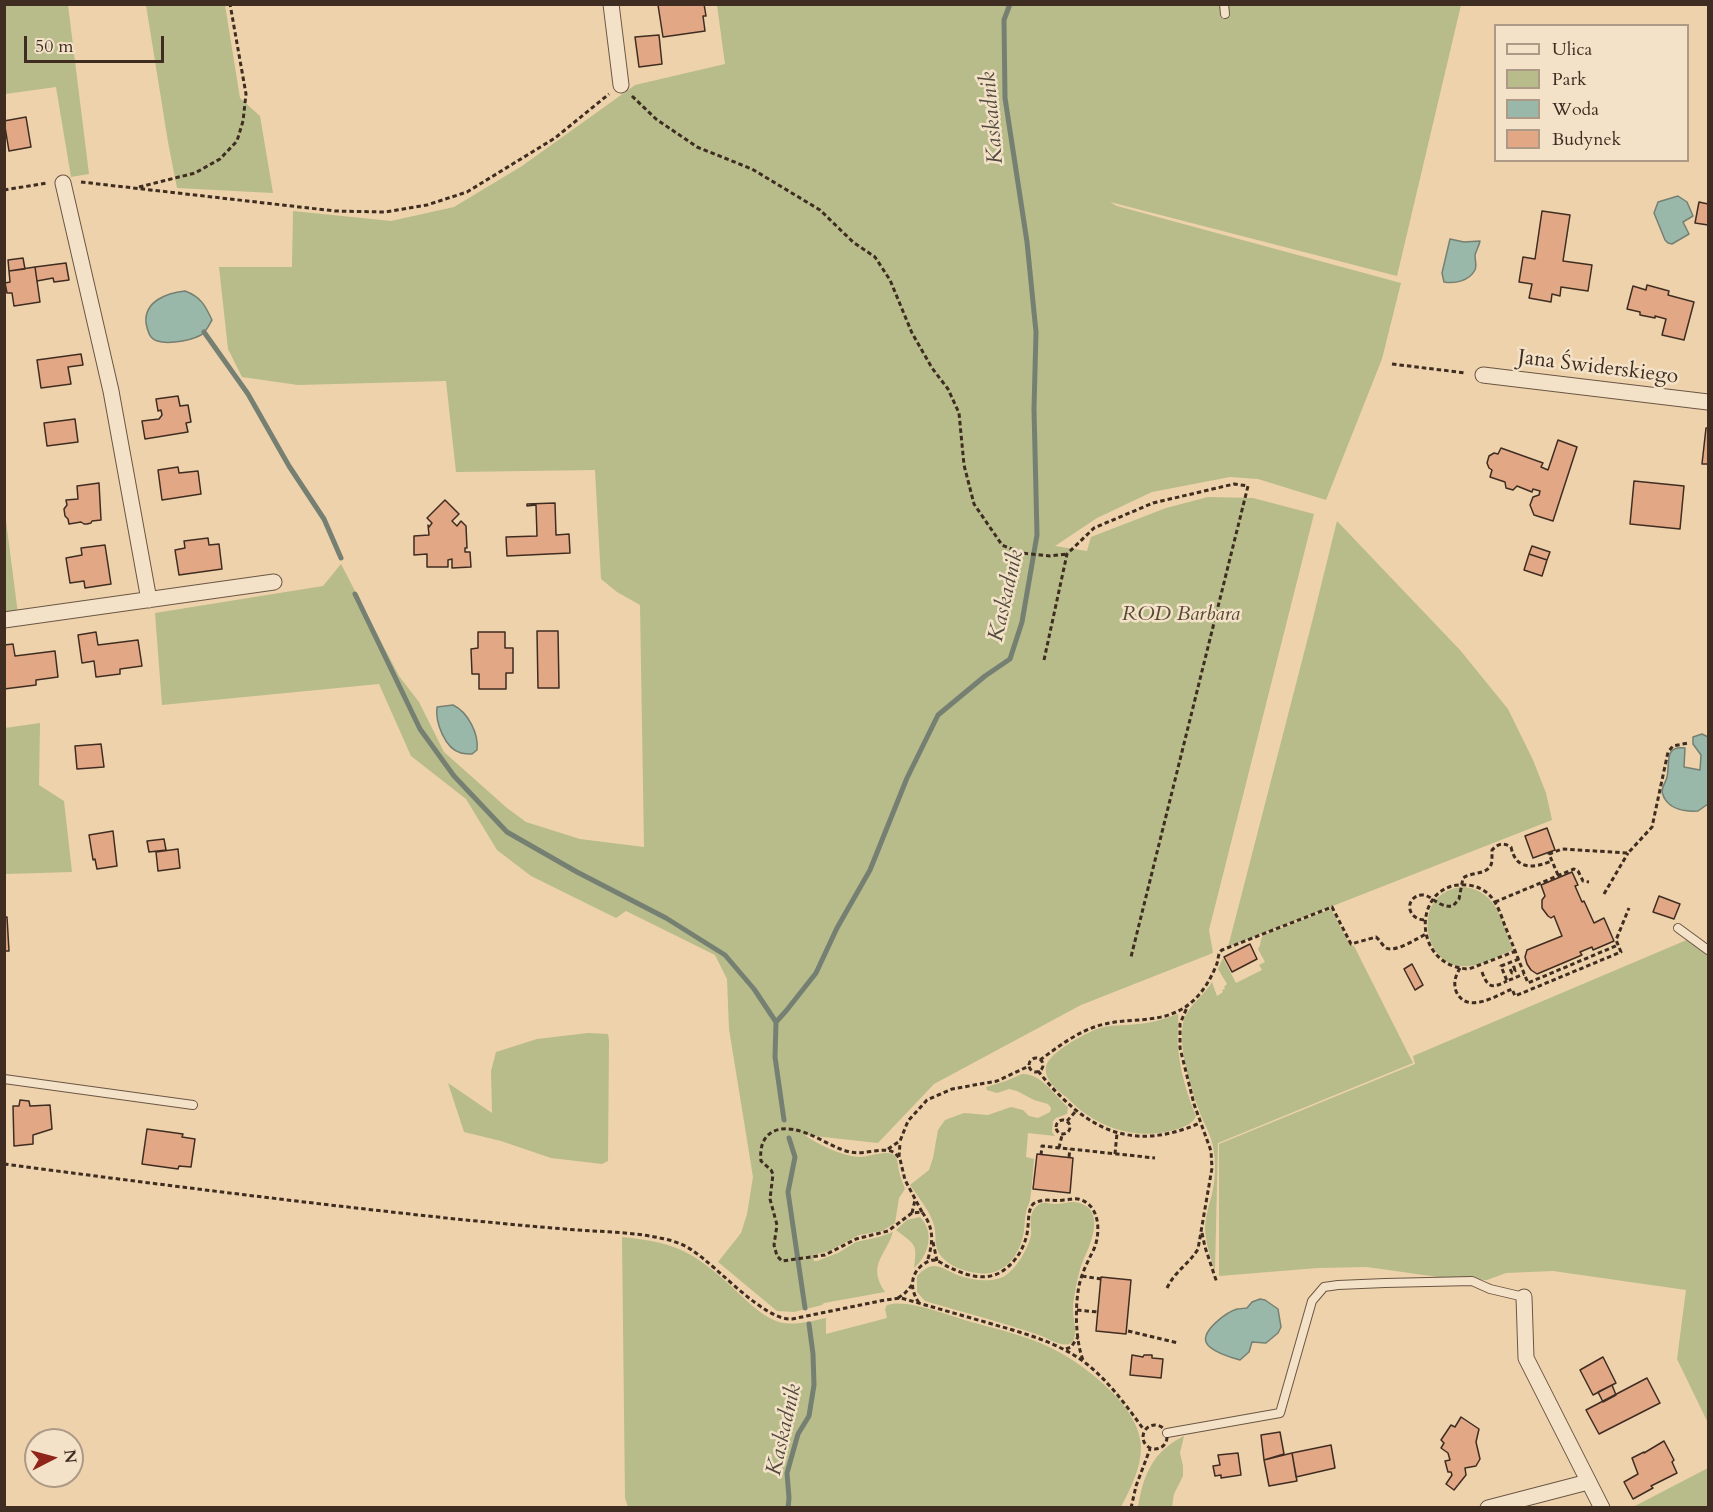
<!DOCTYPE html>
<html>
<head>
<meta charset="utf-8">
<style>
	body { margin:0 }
	#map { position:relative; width:1713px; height:1512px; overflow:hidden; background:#eed2ab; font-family:Cardo,serif }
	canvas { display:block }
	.frame { position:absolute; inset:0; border:6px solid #3f2d22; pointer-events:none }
	.legend { position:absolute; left:1494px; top:24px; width:195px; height:138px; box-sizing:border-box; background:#f4e2c8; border:2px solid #ac9a86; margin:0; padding:8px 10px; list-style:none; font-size:18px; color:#3f2d22 }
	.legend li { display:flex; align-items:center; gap:12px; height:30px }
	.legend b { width:30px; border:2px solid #ac9a86 }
	.north { position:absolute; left:24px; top:1428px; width:60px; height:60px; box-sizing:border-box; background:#f4e2c8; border:2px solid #ac9a86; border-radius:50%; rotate:84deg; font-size:16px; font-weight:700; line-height:24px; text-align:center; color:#3f2d22 }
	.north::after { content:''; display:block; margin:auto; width:21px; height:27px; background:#8f2418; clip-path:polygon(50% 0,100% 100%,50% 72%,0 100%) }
	.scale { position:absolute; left:24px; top:36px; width:140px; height:27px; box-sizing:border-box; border:3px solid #3f2d22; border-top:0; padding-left:8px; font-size:18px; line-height:21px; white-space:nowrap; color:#3f2d22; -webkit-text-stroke:4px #f4e2c8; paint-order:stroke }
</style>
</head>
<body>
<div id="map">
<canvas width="1713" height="1512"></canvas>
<div class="frame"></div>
<ul class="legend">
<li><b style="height:8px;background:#f4e2c8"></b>Ulica</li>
<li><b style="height:16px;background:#b7bc8a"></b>Park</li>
<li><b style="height:16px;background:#99b8a9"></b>Woda</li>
<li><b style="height:16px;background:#e2a785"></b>Budynek</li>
</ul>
<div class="north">N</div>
<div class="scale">50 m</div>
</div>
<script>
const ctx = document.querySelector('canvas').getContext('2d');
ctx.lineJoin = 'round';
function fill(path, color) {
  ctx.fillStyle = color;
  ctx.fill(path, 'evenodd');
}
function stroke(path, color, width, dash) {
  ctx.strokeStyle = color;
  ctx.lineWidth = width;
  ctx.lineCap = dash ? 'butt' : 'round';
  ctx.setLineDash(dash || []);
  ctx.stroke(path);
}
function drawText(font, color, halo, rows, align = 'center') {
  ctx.font = font + ' Cardo,serif';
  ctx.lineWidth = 5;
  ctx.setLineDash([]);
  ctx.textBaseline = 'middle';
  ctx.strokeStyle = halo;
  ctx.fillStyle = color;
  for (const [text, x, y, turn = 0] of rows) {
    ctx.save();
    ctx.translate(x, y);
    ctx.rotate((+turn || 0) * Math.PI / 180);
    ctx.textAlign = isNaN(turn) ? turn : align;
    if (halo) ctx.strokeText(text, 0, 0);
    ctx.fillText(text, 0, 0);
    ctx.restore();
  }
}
const green = new Path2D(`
	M4 5H68L89 174 71 177 56 87 5 94Z
	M146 5H225L240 98 260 116 273 193 177 188 168 142Z
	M717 5H1461L1397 276 1110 202 1117 206 1401 283 1382 359 1326 500 1258 479 1230 477 1152 492 1097 518 1055 546 1087 551 1091 537 1166 508 1208 497 1253 498 1314 514 1209 930 1213 953 1081 1005 934 1084 878 1143 805 1135C816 1144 845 1157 860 1157 869 1157 890 1148 896 1157 898 1161 898 1167 899 1171 900 1177 903 1183 905 1189L899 1198 895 1223 882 1231 859 1235 829 1251 813 1255 814 1261H817L838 1253 856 1242 879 1237 893 1232C885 1257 867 1265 885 1292L824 1303 822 1305 794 1312 777 1311 718 1262 741 1233 747 1214 753 1177 729 1029 727 979 715 955 626 911 616 918 531 876 497 850 466 799 411 756 379 684 162 705 155 613 323 586 341 564 399 676 419 702 444 752 507 808 526 822 580 839 644 847 640 605 617 592 601 579 595 470 456 472 446 381 298 385 242 377 228 349 219 267H292L293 211 391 221 454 207 522 166 635 85 725 64Z
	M4 505 18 614 4 615Z
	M1337 521 1460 650 1508 709 1533 760 1546 793 1552 820 1228 947 1312 622Z
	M40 723 39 785 64 801 72 872 5 874V728Z
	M1464 887C1498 891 1502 923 1513 950 1499 955 1484 965 1469 966 1422 972 1408 890 1464 887Z
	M1331 909 1350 945 1354 946 1413 1063 1218 1143 1215 1271C1210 1256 1205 1241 1205 1226 1206 1215 1209 1204 1212 1194 1215 1181 1216 1166 1214 1153 1213 1140 1207 1129 1202 1118 1192 1092 1178 1051 1183 1023 1187 1006 1203 997 1212 982L1217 996 1223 992 1222 990 1225 989 1224 987 1227 984 1218 969 1223 958 1236 983 1262 970 1259 965 1265 962 1258 949C1262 944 1259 939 1264 935Z
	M1689 939 1708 954V1423L1677 1359 1686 1290 1553 1271 1506 1273 1487 1280 1452 1279 1367 1267 1318 1268 1219 1276V1144L1415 1064 1413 1056Z
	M1178 1014C1179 1020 1177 1038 1178 1047 1180 1070 1187 1095 1196 1116 1193 1124 1185 1126 1178 1129 1148 1139 1112 1133 1086 1114 1078 1109 1072 1102 1065 1096 1056 1089 1044 1079 1046 1067 1048 1053 1084 1034 1097 1029 1110 1024 1124 1026 1138 1024 1152 1023 1164 1019 1178 1014Z
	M588 1033 608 1034 609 1040 608 1161 602 1164 551 1158 501 1141 464 1132 448 1083 492 1113 491 1071 496 1052 537 1039Z
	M1022 1074C1041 1073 1054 1095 1068 1107L1067 1114 1056 1118 1053 1121 1052 1132 1055 1136 1028 1133 1026 1157 1034 1159C1033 1172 1032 1187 1030 1200 1029 1205 1026 1209 1026 1213 1024 1221 1025 1229 1023 1236 1018 1258 1002 1277 978 1273 965 1272 949 1266 941 1256 933 1247 937 1235 934 1225 930 1211 918 1197 910 1185L929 1170 933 1158 938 1130 945 1120 964 1113 988 1115 1011 1107 1023 1110 1029 1116 1038 1118 1050 1112 1051 1108 1048 1104 1034 1100 1017 1091 1009 1089 997 1093 987 1090 986 1087 1006 1081Z
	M1074 1202C1107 1206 1092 1242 1083 1261 1079 1270 1077 1282 1075 1292 1074 1298 1073 1304 1073 1310 1073 1319 1080 1340 1069 1344 1060 1347 1046 1337 1039 1335 1001 1322 963 1312 925 1301L917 1292V1276C933 1259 940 1267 957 1275 971 1280 989 1283 1003 1277 1016 1270 1028 1249 1031 1235 1032 1228 1029 1220 1032 1213 1034 1208 1037 1205 1042 1203 1046 1202 1051 1204 1055 1204 1062 1204 1068 1202 1074 1202Z
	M920 1217C935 1232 929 1255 914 1268 918 1242 914 1245 896 1230L907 1220Z
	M622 1237C675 1242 694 1252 732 1287 745 1299 760 1315 776 1321 792 1327 811 1321 826 1318V1334L887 1318 885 1309 887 1305C906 1298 951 1316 971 1322 997 1329 1024 1335 1049 1347 1082 1362 1141 1407 1141 1447 1141 1469 1130 1489 1121 1507H628L625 1498Z
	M1184 1436 1180 1453 1183 1466V1476L1174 1494 1172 1507H1138C1143 1475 1153 1451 1184 1436Z
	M1708 1468V1507H1633Z`);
const water = new Path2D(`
	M1678 196 1687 202 1693 216 1683 222 1689 234 1672 244 1668 243 1665 240 1654 213 1658 202Z
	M1450 239 1464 242 1480 241C1479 246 1476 251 1475 255 1475 261 1477 265 1475 270 1469 281 1455 284 1444 282L1442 273Z
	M185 291C201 297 205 305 212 320 209 325 206 332 201 335 190 341 159 347 151 337 148 333 147 328 146 323 144 301 167 293 185 291Z
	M453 705C468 712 479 734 477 750L472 754C468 754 465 754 461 753 445 749 435 722 437 707Z
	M1702 734 1708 737V804L1698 811C1682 812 1666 808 1662 792 1662 786 1666 782 1667 777 1670 763 1664 745 1685 748L1684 767 1700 770 1701 755 1693 744V737Z
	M1260 1299 1265 1300 1278 1309 1281 1327 1278 1333 1266 1343 1252 1342 1249 1352 1240 1360C1232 1358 1209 1351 1206 1342 1202 1330 1227 1312 1237 1309 1239 1309 1246 1308 1247 1308L1252 1302Z`);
const stream = new Path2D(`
	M204 332 248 394 289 466 324 519 341 558
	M355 594 420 729 454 776 507 832 577 872 666 918 725 955 754 989 776 1022
	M784 1120 775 1057 776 1022 786 1011 816 973 837 928 870 870 907 778 938 715 985 676 1010 659 1022 622 1037 535 1034 409 1036 332 1027 242 1005 98 1004 20 1010 4
	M789 1138 795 1157 788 1192 805 1308
	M788 1508 789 1498 787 1473 798 1434 809 1416 814 1385 813 1354 809 1324`);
const building = new Path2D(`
	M663 4H704L706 16H703L705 31 663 37 658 5Z
	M659 35 662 64 639 67 635 37Z
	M26 117 31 147 9 151 4 121Z
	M1699 202 1708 204V225L1695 223Z
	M1542 211 1570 215 1563 261 1592 265 1588 291 1561 287 1560 296 1552 294 1551 302 1529 298 1532 284 1519 282 1523 257 1535 259Z
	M23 258 25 269 9 271 8 260Z
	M66 263 69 280 54 282 53 278 37 281 35 267Z
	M35 267 40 302 14 306 12 293H7L5 283 10 282 9 271Z
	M1647 285 1669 291 1668 295 1694 302 1684 340 1662 335 1666 319 1655 316V318L1640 315V312L1627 309 1633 286 1646 290Z
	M81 354 83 365 68 367 71 384 41 388 37 360Z
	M178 396 180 406 188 405 191 422 186 423 188 432 145 439 142 421 159 419 162 415 161 410 158 411 156 399Z
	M75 419 78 442 47 446 44 423Z
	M1706 428H1708V464H1702Z
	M1558 440 1577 447 1553 521 1534 515 1530 505 1533 497 1539 495 1540 491 1533 489 1532 492 1517 486 1513 490 1506 488 1505 482 1490 477 1492 470 1489 468 1487 463 1489 456 1494 453 1498 454 1501 448 1543 463 1541 467 1548 470Z
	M178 467 179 473 198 471 201 494 162 500 158 470Z
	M1634 481 1684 486 1680 529 1630 524Z
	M99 483 101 520 92 521 91 523 87 524H84L81 522 69 524 68 519 65 516 64 509 67 505 66 500 78 499 77 486Z
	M445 500 459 514 452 521 457 526 461 521 466 526 467 548H465V552H470L471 567 452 568V559L448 560V567H427V554L414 555V536L429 535 428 525 429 527 432 523 427 518Z
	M555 503 556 535 569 534 570 553 507 556 506 537 537 536 536 505 527 506V504Z
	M208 538 209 545 219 544 222 569 179 575 175 550 185 548 184 541Z
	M105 545 111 584 85 588 84 581 70 583 66 558 82 555 81 548Z
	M1532 546 1550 552 1547 560 1529 554Z
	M1529 554 1547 560 1542 576 1524 570Z
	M537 631H558L559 688H538Z
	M96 632 98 645 138 640 142 666 120 669V674L96 677 94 661 82 663 78 635Z
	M478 632H505V648H513V673H506V689H479V674H472L471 649 478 648Z
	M13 644 15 656 55 651 58 677 36 680V685L4 689V645Z
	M101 744 104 767 77 769 75 746Z
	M1547 828 1555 850 1533 858 1525 836Z
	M113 831 117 866 97 869 95 859 93 860 89 835Z
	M164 839 166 850 149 852 147 841Z
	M178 849 180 868 158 871 156 852Z
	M1572 872 1578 885 1575 886 1582 902 1584 901 1594 923 1604 918 1614 941 1593 950 1592 947 1580 952 1582 955 1537 974 1531 970 1527 964 1525 957 1527 950 1562 936 1554 916 1551 918 1548 916 1542 908V900L1545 896 1541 885Z
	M1659 896 1680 904 1674 919 1653 912Z
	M4 917H7L9 951H4Z
	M1250 944 1257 959 1232 972 1224 957Z
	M1412 964 1423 985 1415 990 1404 969Z
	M20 1100 29 1101 30 1106 50 1105 52 1129 33 1135V1144L14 1146 13 1106H19Z
	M147 1129 183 1134 182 1137 195 1139 191 1167 179 1166 178 1169 142 1164Z
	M1037 1154 1073 1158 1070 1193 1033 1189Z
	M1101 1277 1131 1280 1126 1334 1096 1331Z
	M1132 1355 1143 1357 1144 1355H1152V1358L1163 1359 1161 1378 1130 1375Z
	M1603 1357 1616 1383 1593 1395 1580 1370Z
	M1647 1378 1660 1403 1599 1434 1586 1410Z
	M1612 1385 1616 1395 1603 1402 1598 1392Z
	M1461 1417 1479 1429 1476 1442 1480 1459 1476 1466 1465 1468 1466 1475 1454 1490 1446 1484 1452 1475 1451 1472H1448L1445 1461 1450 1460 1448 1453 1441 1448 1444 1443 1441 1440 1451 1425 1455 1427Z
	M1280 1432 1284 1454 1264 1460 1261 1435Z
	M1664 1441 1674 1460 1672 1462 1677 1473 1651 1486 1653 1488 1633 1499 1624 1482 1638 1474 1632 1458 1644 1452V1453Z
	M1331 1445 1335 1468 1296 1477 1292 1453Z
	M1238 1453 1241 1475 1221 1478V1475L1215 1476 1213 1466 1220 1465 1218 1455Z
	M1292 1453 1297 1481 1269 1486 1264 1460Z`);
const path = new Path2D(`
	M632 96 656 119 697 147 752 169 820 210 853 242 875 257 890 280 912 333 932 368 948 389 959 413 964 465 974 504 1002 545 1021 553 1050 556 1067 554
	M81 182 335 211 385 212 427 205 467 192 555 138 609 94
	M139 187 195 173 220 159 237 141 243 121 246 94 230 4
	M4 190 47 183
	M1392 364 1466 373
	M1044 660 1067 554 1094 528 1153 503 1234 484 1248 486 1131 957
	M1558 875 1549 854 1562 849 1628 853 1652 827 1668 752 1673 746 1688 743
	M1604 894 1628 853
	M1495 902 1574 869 1578 871 1583 881 1589 882
	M1424 920C1407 919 1404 898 1421 895 1432 894 1437 908 1453 906L1459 899 1463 878C1472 871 1490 876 1492 861 1492 857 1492 854 1492 850 1498 844 1503 842 1511 847 1516 871 1534 868 1552 861
	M1516 951 1469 969C1410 967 1412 880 1467 885 1478 886 1488 891 1494 901 1499 908 1502 918 1505 926 1513 945 1520 964 1528 983L1618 945
	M1519 959 1501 966 1507 981 1524 974
	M1514 967 1515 971 1512 973 1510 969Z
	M1460 968C1456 975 1453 982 1456 991 1466 1015 1496 996 1512 989L1515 996 1621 952 1616 940 1629 908
	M1482 972C1488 989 1493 988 1507 981
	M1029 1065a7 7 0 1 1 14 0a7 7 0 1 1-14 0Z
	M1040 1060C1059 1046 1081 1029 1105 1024 1129 1018 1159 1023 1182 1009 1198 1000 1209 983 1216 966 1219 960 1217 954 1222 950L1332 907 1351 944 1376 937C1380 940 1382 945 1386 948 1395 953 1418 938 1426 934
	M1038 1071C1084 1128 1129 1154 1200 1123
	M1056 1127a7 7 0 1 1 14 0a7 7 0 1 1-14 0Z
	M1067 1121 1076 1111
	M1059 1148 1062 1135
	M888 1149 900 1141 908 1121 927 1100 952 1089 997 1081 1029 1066
	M1115 1154 1117 1133
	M1041 1155 1042 1146 1155 1158
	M899 1157 900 1143
	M1069 1157 1070 1149
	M4 1164C155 1184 305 1203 456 1219 497 1223 537 1227 578 1230 605 1232 633 1232 660 1238 671 1240 684 1244 693 1251 718 1267 764 1321 792 1319L885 1300 901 1298C929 1306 957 1314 985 1322 1019 1332 1053 1340 1083 1361 1108 1380 1126 1405 1144 1430
	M922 1212 905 1180 900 1159 895 1153 891 1151C878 1148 864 1155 850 1152 833 1148 819 1137 803 1132 777 1123 758 1133 761 1161L771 1170 773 1174 770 1199 777 1225 774 1245 777 1256 782 1261 825 1255 856 1239 888 1231 912 1213 922 1212C935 1229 933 1243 927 1262
	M912 1213 915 1200
	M1202 1233 1205 1247 1217 1283
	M933 1242 937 1261
	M1082 1276 1101 1279
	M1167 1288C1175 1271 1189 1264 1198 1249L1212 1168 1211 1151 1194 1104 1180 1048V1024L1188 1005
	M898 1298 905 1293 912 1285
	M919 1303C911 1291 909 1277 921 1266 925 1263 929 1260 934 1260 940 1261 945 1266 951 1268 967 1276 988 1282 1004 1270 1018 1260 1027 1243 1028 1226 1029 1217 1028 1211 1033 1204 1044 1197 1053 1202 1064 1200 1069 1200 1073 1198 1078 1199 1100 1204 1101 1232 1094 1249 1087 1263 1080 1276 1078 1292 1075 1312 1076 1342 1083 1360
	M1077 1310 1098 1312
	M1128 1331 1178 1343
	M1066 1349 1071 1347 1078 1337
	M1143 1437a12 12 0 1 1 24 0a12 12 0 1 1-24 0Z
	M1131 1508 1136 1486 1150 1449`);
const lane = new Path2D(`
	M1224 4 1225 14
	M1678 928 1708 950
	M4 1079 193 1105
	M1167 1433 1280 1413 1312 1301 1324 1287 1338 1285 1385 1283 1472 1281 1490 1289 1524 1297`);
const street = new Path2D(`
	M611 4 621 85
	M63 183 111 391 149 600
	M1483 375 1708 402
	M4 620 274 582
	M1524 1297 1526 1358 1602 1508
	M1488 1508 1588 1482`);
const streetNames = [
	["Jana Świderskiego",1598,368,7]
];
const parkNames = [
	["ROD Barbara",1181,615]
];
const waterNames = [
	["Kaskadnik",993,118,-95],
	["Kaskadnik",1007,596,-77],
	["Kaskadnik",785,1430,-77]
];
fill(green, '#b7bc8a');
fill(water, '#99b8a9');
stroke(water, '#758073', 1.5);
stroke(stream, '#758073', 5);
fill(building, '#e2a785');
stroke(building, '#3f2d22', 1.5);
stroke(lane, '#6b5644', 10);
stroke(street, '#6b5644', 17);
stroke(path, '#3f2d22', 3, [4.5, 3]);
stroke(lane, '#f4e2c8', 8);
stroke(street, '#f4e2c8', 15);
drawText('21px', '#3f2d22', '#f4e2c8', streetNames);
drawText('italic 21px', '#574a37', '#f4e2c8', parkNames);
drawText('italic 22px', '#51493d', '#f4e2c8', waterNames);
</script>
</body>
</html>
